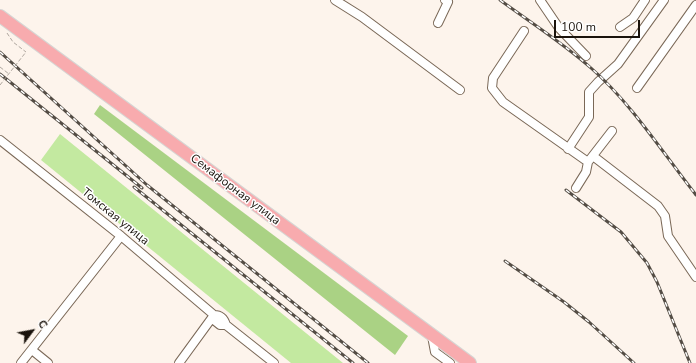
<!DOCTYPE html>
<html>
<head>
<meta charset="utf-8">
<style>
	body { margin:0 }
	#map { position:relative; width:696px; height:363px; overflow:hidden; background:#fdf4ec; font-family:"Nunito Sans",sans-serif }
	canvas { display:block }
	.north { position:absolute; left:12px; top:311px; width:40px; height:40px; -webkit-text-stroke:3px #fff; paint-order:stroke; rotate:58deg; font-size:11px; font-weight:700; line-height:16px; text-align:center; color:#1a130c }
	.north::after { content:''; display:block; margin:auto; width:14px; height:18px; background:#1a130c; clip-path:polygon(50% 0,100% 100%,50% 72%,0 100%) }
	.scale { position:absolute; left:554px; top:20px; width:86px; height:18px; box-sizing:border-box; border:2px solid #1a130c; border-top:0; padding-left:5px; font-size:12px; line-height:14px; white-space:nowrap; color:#1a130c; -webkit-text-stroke:3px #fff; paint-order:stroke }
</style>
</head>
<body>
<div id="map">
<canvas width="696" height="363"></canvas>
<div class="north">С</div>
<div class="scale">100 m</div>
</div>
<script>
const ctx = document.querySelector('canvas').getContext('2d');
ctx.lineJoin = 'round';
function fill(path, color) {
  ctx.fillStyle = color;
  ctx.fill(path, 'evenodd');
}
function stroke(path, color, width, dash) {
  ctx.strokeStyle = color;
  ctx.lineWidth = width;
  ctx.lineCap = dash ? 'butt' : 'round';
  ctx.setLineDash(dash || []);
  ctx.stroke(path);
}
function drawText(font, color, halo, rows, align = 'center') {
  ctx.font = font + ' "Nunito Sans",sans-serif';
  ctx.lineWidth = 3;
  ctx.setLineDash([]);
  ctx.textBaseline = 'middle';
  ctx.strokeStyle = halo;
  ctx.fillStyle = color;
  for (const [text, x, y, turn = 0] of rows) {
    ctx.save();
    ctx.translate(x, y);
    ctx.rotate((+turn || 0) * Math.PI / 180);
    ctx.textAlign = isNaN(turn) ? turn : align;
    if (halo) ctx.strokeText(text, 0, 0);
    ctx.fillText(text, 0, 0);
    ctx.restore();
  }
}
const green = new Path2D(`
	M60 134 343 363H291L41 160Z`);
const forest = new Path2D(`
	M100 105 408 336 395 355 94 114Z`);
const path = new Path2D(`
	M7 33 13 42 26 52
	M0 67 9 74`);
const minor = new Path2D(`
	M335 0 362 17 460 90
	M540 0 559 28 586 56
	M438 23 448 2 445 0
	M620 27 633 18 645 0
	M524 31 493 78 492 88 503 102 588 162
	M637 88 696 5
	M0 140 121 236 214 315C221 315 224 318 226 325L274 363
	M568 149 589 117V92L598 82 618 64 664 0
	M593 156 658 206 665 216 668 236 696 277
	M576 188 586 172 588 162 612 131
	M214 315 215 321 220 325H226
	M432 336 435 352 450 363
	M32 350 48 363
	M21 363 121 236
	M179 363 214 315`);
const highway = new Path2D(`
	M0 16 470 363`);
const rail = new Path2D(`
	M500 0C530 22 563 43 591 68 631 103 663 153 696 195
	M0 52 147 185 368 363
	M0 74 142 188
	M134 187 353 363
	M566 190 621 232 647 263 657 282 690 363
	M505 261 564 302 589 322 634 363`);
const pathBridge = new Path2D(`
	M0 85 26 52`);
const streetNames = [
	["Семафорная улица",235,190,37],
	["Томская улица",115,217,39]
];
fill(green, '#c3e9a0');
fill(forest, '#aad284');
stroke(minor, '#7a6857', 10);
stroke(highway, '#d6d5d3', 14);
stroke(path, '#afa79f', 1, [4, 2]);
stroke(minor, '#fff', 8);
stroke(highway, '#f8abae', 12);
stroke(rail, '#544d45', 3);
stroke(rail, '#fff', 1.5, [4.5]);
stroke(pathBridge, '#afa79f', 1, [4, 2]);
drawText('12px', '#1a130c', '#fff', streetNames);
</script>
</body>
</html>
